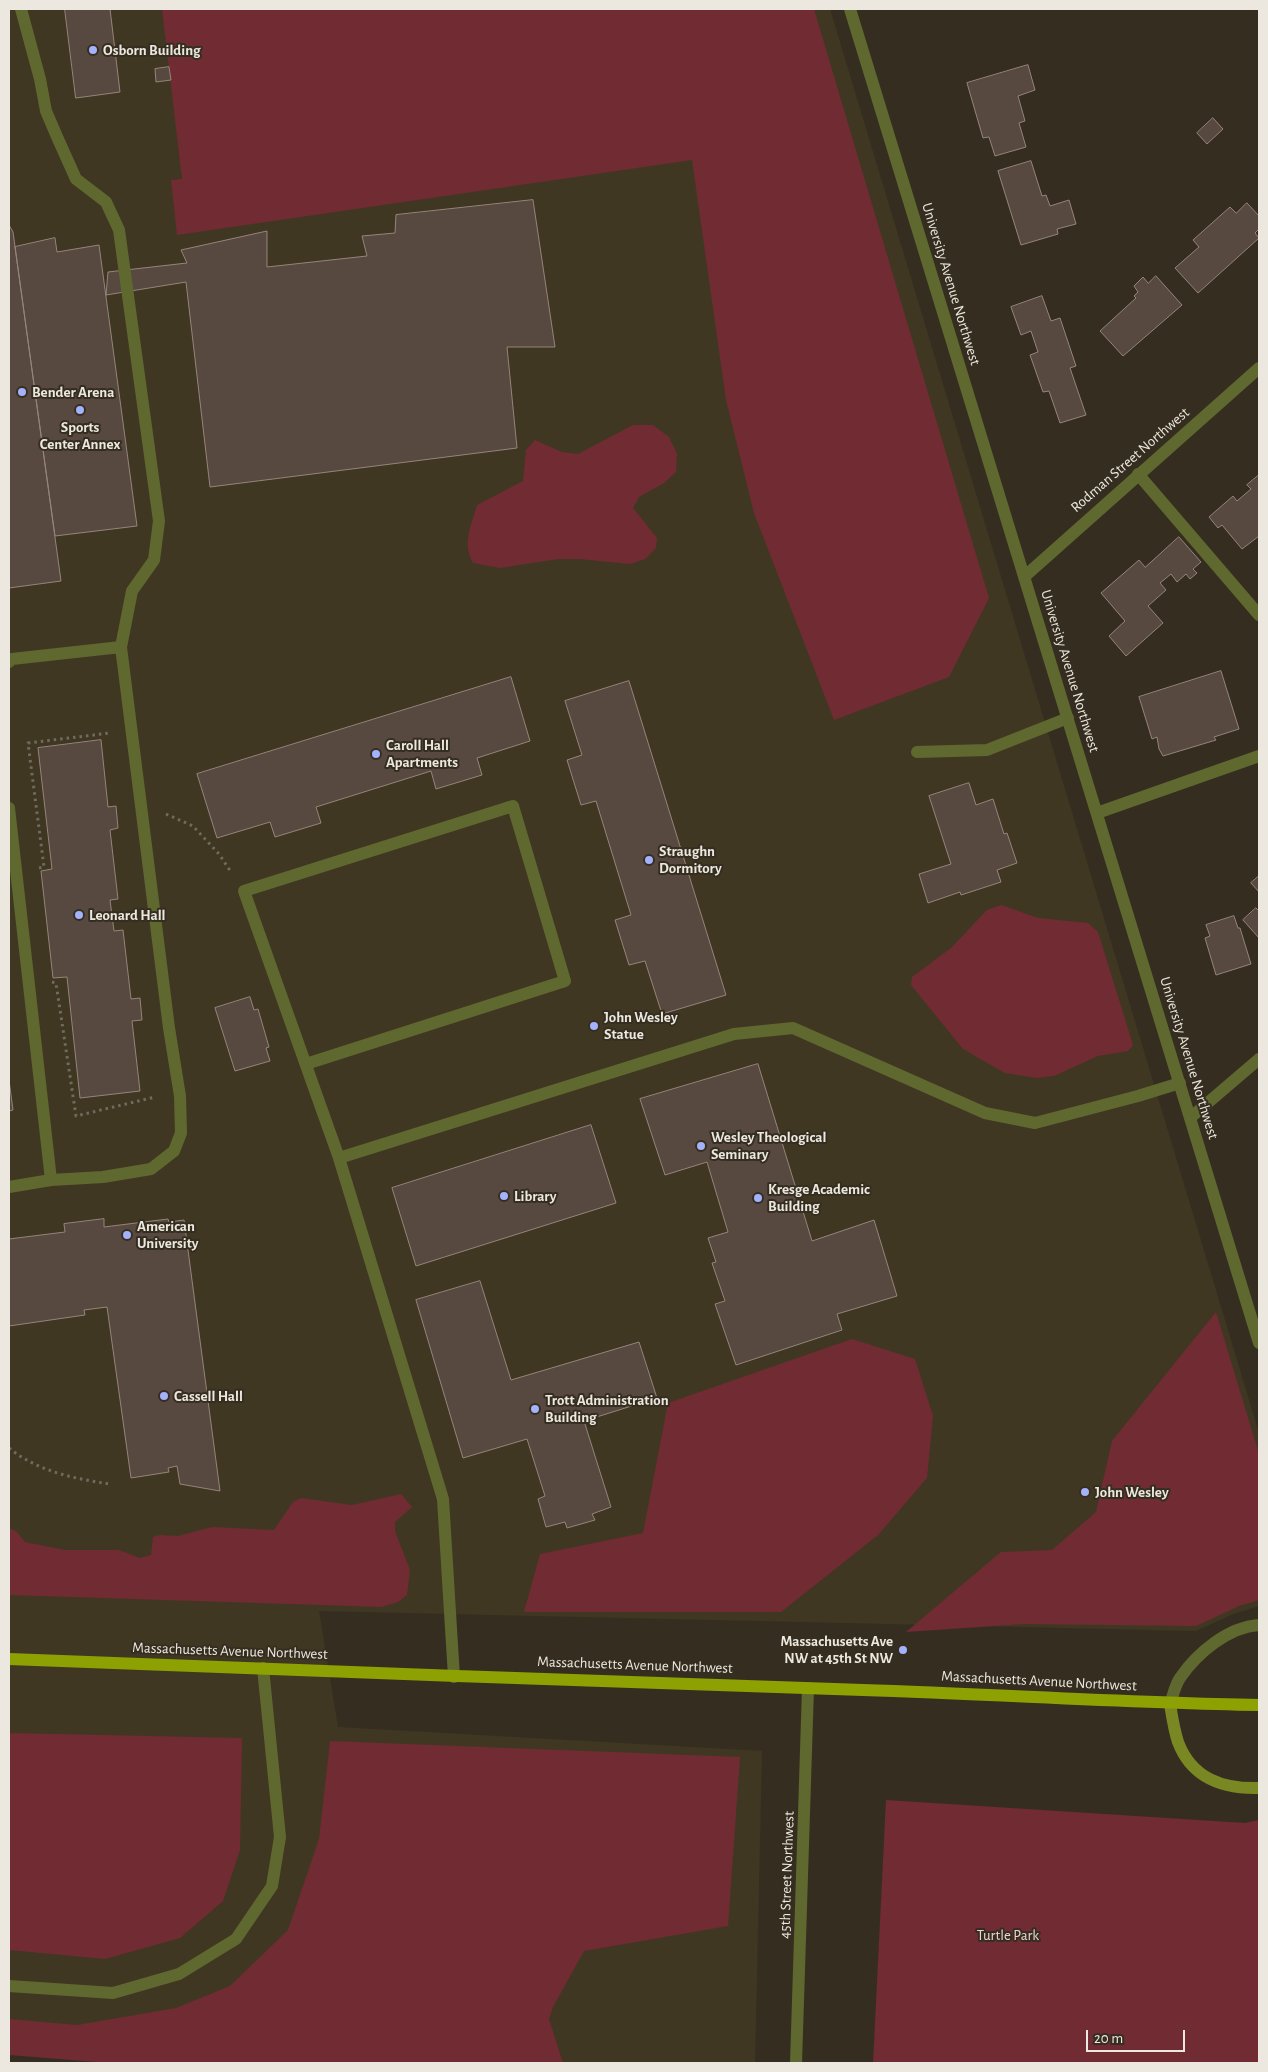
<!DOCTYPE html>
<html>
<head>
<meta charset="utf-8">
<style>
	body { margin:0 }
	#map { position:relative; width:1268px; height:2072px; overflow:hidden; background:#352e20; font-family:"Alegreya Sans",sans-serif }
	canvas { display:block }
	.frame { position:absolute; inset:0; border:10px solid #ece8df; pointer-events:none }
	.scale { position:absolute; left:1086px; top:2030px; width:99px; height:22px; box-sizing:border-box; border:2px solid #ece8df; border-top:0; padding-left:6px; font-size:15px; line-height:18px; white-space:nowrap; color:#ece8df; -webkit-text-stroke:4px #352e20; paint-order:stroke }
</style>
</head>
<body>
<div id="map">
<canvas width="1268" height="2072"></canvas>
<div class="frame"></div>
<div class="scale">20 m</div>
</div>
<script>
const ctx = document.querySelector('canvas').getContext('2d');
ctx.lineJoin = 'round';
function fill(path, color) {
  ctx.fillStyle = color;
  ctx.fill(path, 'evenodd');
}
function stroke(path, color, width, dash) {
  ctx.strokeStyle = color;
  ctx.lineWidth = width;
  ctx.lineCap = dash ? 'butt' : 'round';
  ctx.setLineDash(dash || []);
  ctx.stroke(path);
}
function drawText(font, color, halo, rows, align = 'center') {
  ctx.font = font + ' "Alegreya Sans",sans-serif';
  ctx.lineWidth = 4;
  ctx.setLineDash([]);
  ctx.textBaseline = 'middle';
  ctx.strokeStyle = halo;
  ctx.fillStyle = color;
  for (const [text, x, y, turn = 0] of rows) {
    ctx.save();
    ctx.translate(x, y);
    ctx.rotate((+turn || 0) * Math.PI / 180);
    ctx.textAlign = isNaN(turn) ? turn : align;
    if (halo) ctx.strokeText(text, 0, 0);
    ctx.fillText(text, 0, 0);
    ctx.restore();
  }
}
const built = new Path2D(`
	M9 9H830L1259 1433V1606L1233 1614 1196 1631 319 1611 338 1727 762 1751 755 2063H472L9 2028Z`);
const green = new Path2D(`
	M162 9H814L989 598 949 677 834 720 754 513 726 400 692 160 177 235 171 180 182 179Z
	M633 425H653L669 437 677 454 676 472 664 483 639 497 633 508 657 538 656 548 645 559 630 564 579 559H558L500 568 473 563C462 543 471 526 477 505L523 481 526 450 535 440 562 452 578 454Z
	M1001 905 1038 918 1088 923 1098 932 1133 1045 1128 1051 1098 1056 1054 1076 1037 1078 1005 1073 963 1049 911 985 912 977 951 948 987 910Z
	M1216 1312 1259 1454V1600L1239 1606 1196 1626 1024 1624 906 1632 1001 1552 1052 1550 1096 1512 1112 1441Z
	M852 1339 915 1359 933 1416 927 1478 878 1535 781 1612H524L540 1554 643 1533 668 1403Z
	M401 1494 412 1507 395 1522V1531L410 1570 407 1595 398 1602 381 1607 9 1595V1528L16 1531 25 1542 65 1550H119L140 1558 151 1555 153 1537 160 1535 178 1536 212 1527 274 1530 293 1502 301 1498 352 1505Z
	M9 1733 242 1738 240 1850 223 1901 180 1938 105 1959 9 1950Z
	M330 1741 740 1757 728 1926 584 1951 553 2007 549 2019 563 2063H109L9 2055V2019L77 2025 176 2008 230 1986 288 1930 319 1839Z
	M886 1800 1245 1823 1259 1820V2063H873Z`);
const building = new Path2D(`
	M65 9H110L120 92 76 98Z
	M1028 65 1035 90 1018 96 1025 121 1019 123 1026 147 995 156 989 137 983 138 967 83Z
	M169 67 171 80 156 82 155 69Z
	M1213 118 1223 129 1207 144 1197 133Z
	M1031 161 1042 196 1046 195 1050 206 1069 200 1076 224 1057 229 1058 234 1021 245 998 171Z
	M533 200 555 347H507L517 448 210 487 186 282 106 295 108 272 187 263 181 250 267 231V267L367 256 362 236 395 233 396 215Z
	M1247 203 1259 216V229L1255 233 1259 238 1198 293 1175 268 1199 247 1193 240 1230 207 1236 213Z
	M9 225 13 232 61 581 9 588Z
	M55 238 57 252 99 245 137 526 55 536 15 247Z
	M1156 276 1182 305 1123 356 1100 331 1136 298 1134 296 1138 292 1134 286 1143 277 1148 283Z
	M1042 296 1051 321 1060 318 1076 366 1070 368 1086 415 1060 423 1049 391 1043 392 1030 355 1038 352 1031 331 1021 335 1011 307Z
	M1259 475V536L1242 549 1222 525 1218 528 1209 517 1233 496 1237 501 1251 489 1247 485Z
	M1179 537 1201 562 1193 569 1197 573 1190 579 1186 574 1177 582 1171 574 1160 583 1166 590 1148 606 1163 623 1126 656 1109 636 1125 621 1101 593 1139 560 1145 567Z
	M1221 671 1239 729 1214 737 1216 740 1163 756 1159 749 1157 737 1152 739 1139 697Z
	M511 677 530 741 477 758 482 775 436 789 431 771 316 807 321 823 275 837 270 822 217 838 197 774Z
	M629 681 726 995 662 1014 645 961 629 965 615 920 631 915 596 801 581 805 567 760 582 755 565 701Z
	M101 740 108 807 116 806 118 828 110 830 118 899 110 900 114 931 123 930 131 999 140 998 142 1020 132 1021 140 1091 80 1098 67 977 53 978 41 871 52 869 38 748Z
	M969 783 976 805 993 799 1004 834 1007 833 1017 863 997 870 1001 882 961 895 960 892 928 903 919 874 951 864 929 796Z
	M1259 876V892L1251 883Z
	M1256 908 1259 911V938L1243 920Z
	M1234 916 1238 928H1240L1251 964 1216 975 1205 938 1210 936 1206 925Z
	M250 997 254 1010 258 1009 269 1047 266 1048 270 1061 235 1071 215 1008Z
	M758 1064 812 1241 874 1220 897 1296 837 1314 842 1330 736 1365 715 1304 725 1301 712 1263 716 1262 708 1238 728 1232 707 1162 665 1175 640 1099Z
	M9 1080 13 1110 9 1111Z
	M591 1125 616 1203 416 1266 392 1188Z
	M104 1219V1227L168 1219 169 1222 184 1220 220 1491 180 1484 177 1466 168 1468 169 1472 131 1478 107 1307 84 1310 85 1315 9 1326V1239L65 1232 64 1224Z
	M480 1281 511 1380 639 1342 657 1398 584 1421 611 1507 592 1514 595 1520 567 1528 565 1522 546 1527 538 1499 545 1496 527 1439 463 1458 416 1300Z`);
const path = new Path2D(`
	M166 814 193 826 219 854 231 872
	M39 868 44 867 28 743 110 733
	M52 982 56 983 76 1116 155 1097
	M9 1448C37 1471 75 1479 110 1484`);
const lane = new Path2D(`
	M1138 474 1259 615
	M917 752 987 750 1068 718
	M1097 813 1259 756
	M306 1064 565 981 513 806 244 891 339 1158 443 1499 454 1677
	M339 1158 734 1034 793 1028 985 1113 1035 1123 1138 1096 1180 1083
	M9 1986 113 1993 179 1974 236 1939 272 1886 280 1837 263 1668`);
const street = new Path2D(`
	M850 9 1259 1343
	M1024 577 1259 368
	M9 662 12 659 121 647
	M9 808 51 1180
	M1190 1118 1259 1059
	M9 1187 51 1180 103 1177 151 1169 174 1151 181 1133 180 1096 169 1028 121 647 132 591 154 560 159 521 119 230 106 202 76 179 58 139 46 111 40 79 21 9
	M1170 1704C1173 1696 1175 1685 1180 1678 1197 1653 1228 1627 1259 1625
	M796 2063 808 1688`);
const secondary = new Path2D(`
	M1170 1704C1172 1716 1174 1730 1178 1742 1192 1779 1223 1789 1259 1788`);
const primary = new Path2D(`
	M9 1659C294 1671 578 1680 863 1690 995 1694 1127 1703 1259 1705`);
const markers = [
	[93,50,5,"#a4b2fc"],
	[22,392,5,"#a4b2fc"],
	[80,410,5,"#a4b2fc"],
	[376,754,5,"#a4b2fc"],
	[649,860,5,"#a4b2fc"],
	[79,915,5,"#a4b2fc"],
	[594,1026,5,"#a4b2fc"],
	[701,1146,5,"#a4b2fc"],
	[504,1196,5,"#a4b2fc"],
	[758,1198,5,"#a4b2fc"],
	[127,1235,5,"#a4b2fc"],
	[164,1396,5,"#a4b2fc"],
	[535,1409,5,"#a4b2fc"],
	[1085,1492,5,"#a4b2fc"],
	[903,1650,5,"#a4b2fc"]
];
const poiNames = [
	["Osborn Building",103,50],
	["Bender Arena",32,392],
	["Sports",80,427,"center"],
	["Center Annex",80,444,"center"],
	["Caroll Hall",386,745],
	["Apartments",386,762],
	["Straughn",659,851],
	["Dormitory",659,868],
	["Leonard Hall",89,915],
	["John Wesley",604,1017],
	["Statue",604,1034],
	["Wesley Theological",711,1137],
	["Seminary",711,1154],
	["Kresge Academic",768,1189],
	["Building",768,1206],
	["Library",514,1196],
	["American",137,1226],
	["University",137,1243],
	["Cassell Hall",174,1396],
	["Trott Administration",545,1400],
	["Building",545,1417],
	["John Wesley",1095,1492],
	["Massachusetts Ave",893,1641,"right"],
	["NW at 45th St NW",893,1658,"right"]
];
const streetNames = [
	["University Avenue Northwest",951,284,73],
	["Rodman Street Northwest",1130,460,-41],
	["University Avenue Northwest",1070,671,73],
	["University Avenue Northwest",1189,1058,73],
	["Massachusetts Avenue Northwest",230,1651,2],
	["Massachusetts Avenue Northwest",635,1665,2],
	["Massachusetts Avenue Northwest",1039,1681,3],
	["45th Street Northwest",787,1875,-88]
];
const parkNames = [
	["Turtle Park",1008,1935]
];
fill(built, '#403723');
fill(green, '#712b32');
fill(building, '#584940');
stroke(building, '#95847b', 1);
stroke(path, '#716b5f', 3, [2.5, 4]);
stroke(lane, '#5f692f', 12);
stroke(street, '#5f692f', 12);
stroke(secondary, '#7a8823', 12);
stroke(primary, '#8ea103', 12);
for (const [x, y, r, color] of markers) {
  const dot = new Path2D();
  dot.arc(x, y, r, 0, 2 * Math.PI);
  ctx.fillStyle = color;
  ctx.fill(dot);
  stroke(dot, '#352e20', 2);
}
drawText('bold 15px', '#ece8df', '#352e20', poiNames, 'left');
drawText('15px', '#ece8df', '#352e20', streetNames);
drawText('15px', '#edd2d2', '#352e20', parkNames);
</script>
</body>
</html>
